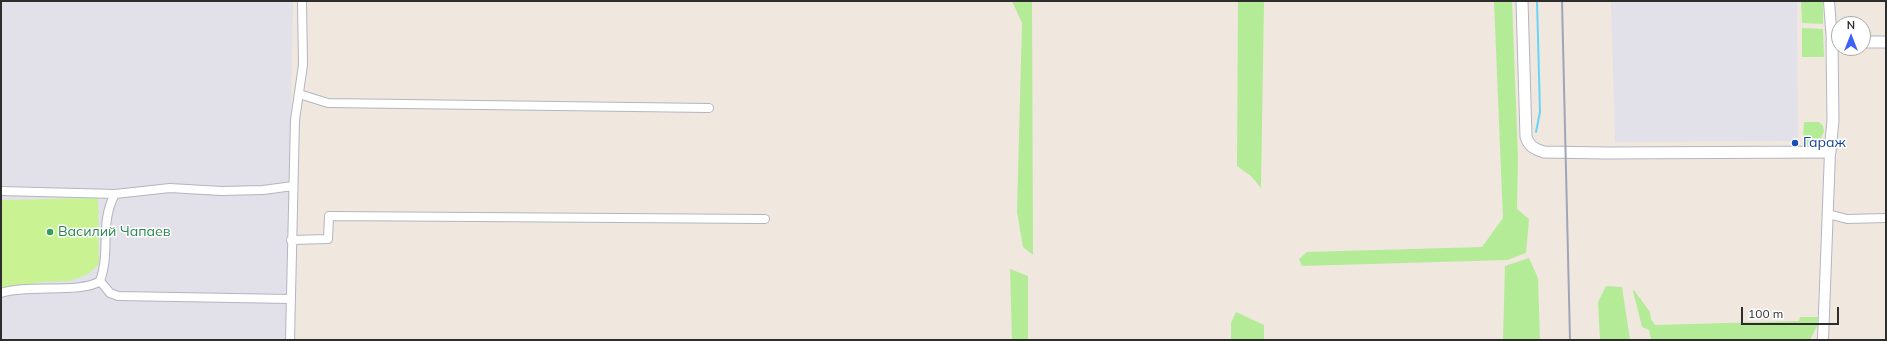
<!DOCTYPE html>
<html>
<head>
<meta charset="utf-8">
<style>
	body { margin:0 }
	#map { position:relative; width:1887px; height:341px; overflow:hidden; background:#f0e8df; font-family:Mulish,sans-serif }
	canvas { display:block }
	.frame { position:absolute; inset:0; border:2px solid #2d2d2d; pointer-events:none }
	.north { position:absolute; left:1831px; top:16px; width:40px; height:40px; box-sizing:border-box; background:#fff; border:1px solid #ababab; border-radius:50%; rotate:0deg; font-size:11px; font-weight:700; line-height:16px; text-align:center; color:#2d2d2d }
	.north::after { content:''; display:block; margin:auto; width:14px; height:18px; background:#3d60ff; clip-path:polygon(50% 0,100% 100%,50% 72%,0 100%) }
	.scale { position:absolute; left:1741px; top:307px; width:98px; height:18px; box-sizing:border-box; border:2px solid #2d2d2d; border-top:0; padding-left:5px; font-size:12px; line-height:14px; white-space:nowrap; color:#2d2d2d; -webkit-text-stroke:3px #fff; paint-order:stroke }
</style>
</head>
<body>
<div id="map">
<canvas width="1887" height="341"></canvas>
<div class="frame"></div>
<div class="north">N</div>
<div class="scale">100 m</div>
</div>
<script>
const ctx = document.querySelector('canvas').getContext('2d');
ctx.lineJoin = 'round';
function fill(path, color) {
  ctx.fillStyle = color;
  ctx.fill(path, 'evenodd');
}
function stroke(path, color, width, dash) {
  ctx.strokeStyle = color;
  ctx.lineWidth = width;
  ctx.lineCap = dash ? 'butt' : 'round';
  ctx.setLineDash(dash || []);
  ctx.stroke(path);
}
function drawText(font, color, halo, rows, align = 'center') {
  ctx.font = font + ' Mulish,sans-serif';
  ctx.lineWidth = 3;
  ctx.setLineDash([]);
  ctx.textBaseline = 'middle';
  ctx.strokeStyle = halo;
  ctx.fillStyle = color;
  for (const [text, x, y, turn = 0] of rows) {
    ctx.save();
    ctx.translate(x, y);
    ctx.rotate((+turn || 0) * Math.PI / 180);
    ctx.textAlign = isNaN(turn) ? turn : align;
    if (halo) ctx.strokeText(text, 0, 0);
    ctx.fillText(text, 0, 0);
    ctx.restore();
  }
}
const industrial = new Path2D(`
	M1 1H293L287 340H1Z
	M1611 1H1797L1798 141 1615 142Z`);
const green = new Path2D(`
	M1012 1H1032L1033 255 1023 247 1017 212 1022 23Z
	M1238 1H1264L1261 188 1251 176 1237 166Z
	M1494 1H1512L1518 157 1517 209 1529 219 1526 253 1507 260 1302 266 1299 259 1307 252 1482 247 1503 218Z
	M1801 1H1823V24L1802 23Z
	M1802 28 1823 29 1824 57H1802Z
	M1804 122H1819L1823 126 1824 131 1819 143 1805 145 1803 141Z
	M1529 258 1538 278 1540 340H1503L1505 266Z
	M1010 269 1028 276V340H1012Z
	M1606 286 1622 287 1630 340H1600L1598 302Z
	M1634 290 1650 312 1651 319 1655 325 1799 321 1800 317H1818L1817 326 1810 340H1651L1649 330 1642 327 1633 291Z
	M1236 312 1264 325V340H1231V323Z`);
const pitch = new Path2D(`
	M98 198 99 264 88 274 70 281 43 282 1 288V200Z`);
const stream = new Path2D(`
	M1536 132 1540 112 1537 1`);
const minor = new Path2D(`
	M299 94 328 103 709 108
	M1 191 115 194 170 188 221 191 263 190 293 186
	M1828 214 1847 219 1886 218
	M291 240 328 239 329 216 765 219
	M100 281 110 293 118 296 290 299
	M1 293C28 284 81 294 100 281 111 252 99 223 115 194
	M290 340 295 120 303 65 302 1`);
const tertiary = new Path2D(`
	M1829 1 1832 42
	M1823 340 1830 152`);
const secondary = new Path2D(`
	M1522 1 1526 137C1529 146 1534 149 1544 152L1606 153 1830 152 1833 120 1832 42H1839
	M1863 42H1886`);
const rail = new Path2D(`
	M1562 1 1570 340`);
const markers = [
	[1795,143,4,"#1a4fb4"],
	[50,232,4,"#2e9e5b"]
];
const transitNames = [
	["Гараж",1803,143]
];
const leisureNames = [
	["Василий Чапаев",58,232]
];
fill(industrial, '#e2e0e8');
fill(green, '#b3eb97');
fill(pitch, '#c9f392');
stroke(stream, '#69d3fa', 2);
stroke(minor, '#b3b5c2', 10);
stroke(tertiary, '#b3b5c2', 12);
stroke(secondary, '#b3b5c2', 13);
stroke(minor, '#fff', 8);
stroke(tertiary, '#fff', 10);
stroke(secondary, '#fff', 11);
stroke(rail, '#a0a4b9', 2);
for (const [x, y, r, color] of markers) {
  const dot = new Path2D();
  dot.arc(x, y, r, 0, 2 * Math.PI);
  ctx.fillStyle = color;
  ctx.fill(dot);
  stroke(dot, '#fff', 1.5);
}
drawText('14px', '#164399', '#fff', transitNames, 'left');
drawText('14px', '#27864d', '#fff', leisureNames, 'left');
</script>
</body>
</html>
